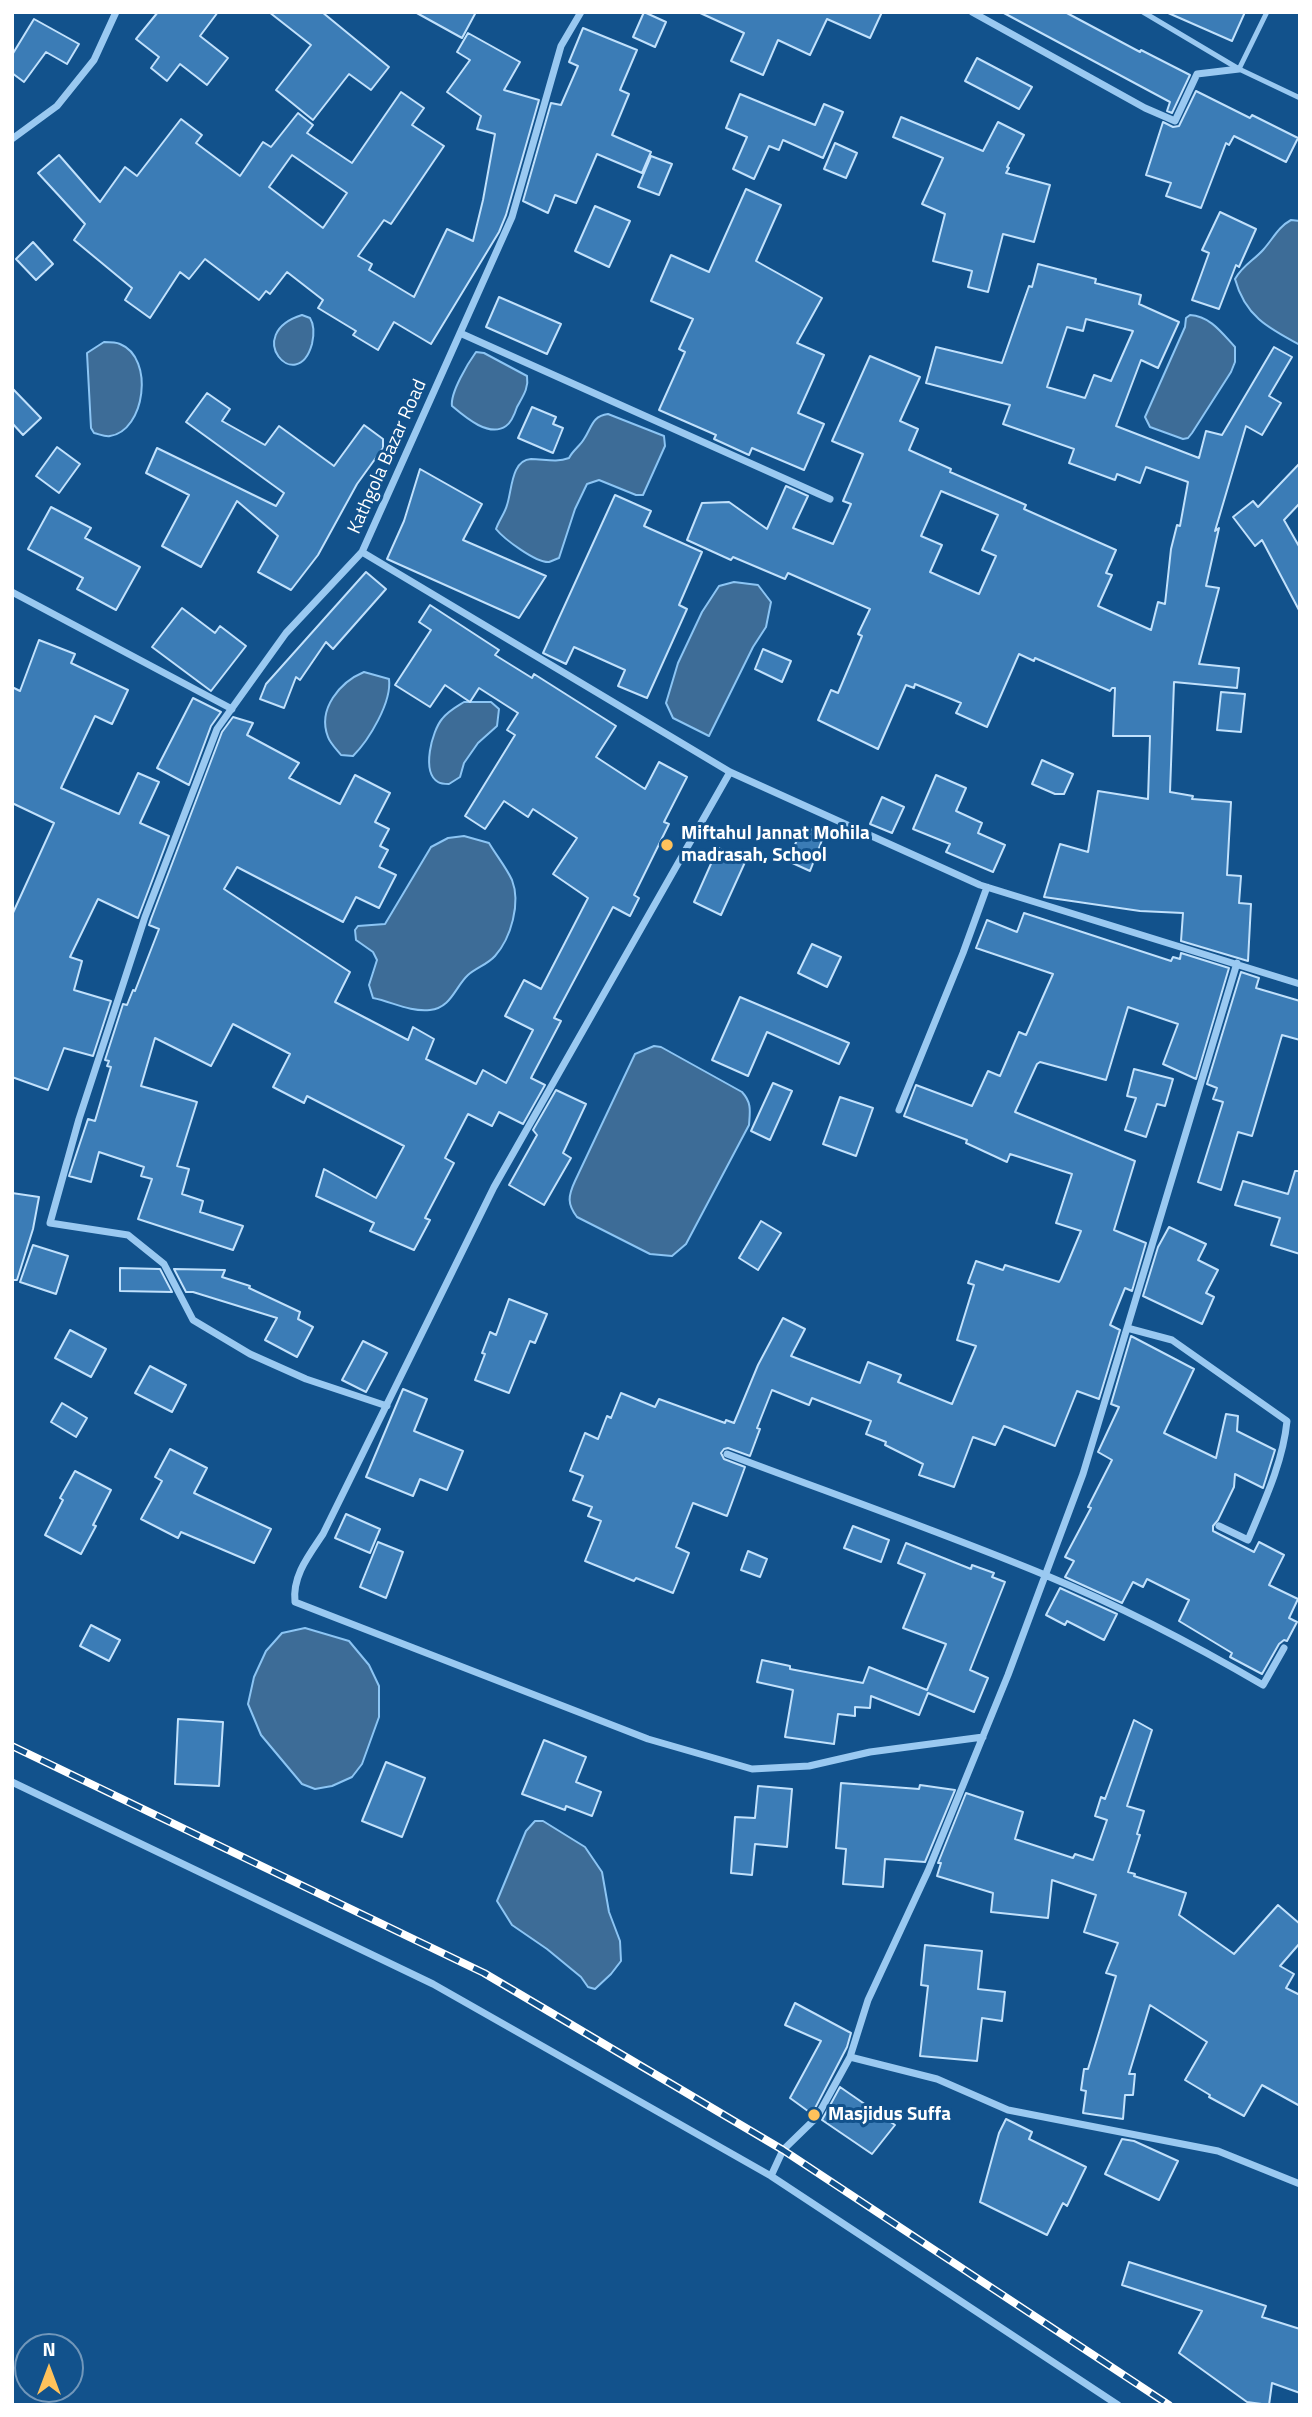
<!DOCTYPE html>
<html>
<head>
<meta charset="utf-8">
<style>
	body { margin:0 }
	#map { position:relative; width:1312px; height:2417px; overflow:hidden; background:#12528c; font-family:"Titillium Web",sans-serif }
	canvas { display:block }
	.frame { position:absolute; inset:0; border:14px solid #fff; pointer-events:none }
	.north { position:absolute; left:14px; top:2333px; width:70px; height:70px; box-sizing:border-box; background:#12528c; border:2px solid #7197ba; border-radius:50%; rotate:0deg; font-size:19px; font-weight:700; line-height:28px; text-align:center; color:#fff }
	.north::after { content:''; display:block; margin:auto; width:24px; height:32px; background:#ffc25b; clip-path:polygon(50% 0,100% 100%,50% 72%,0 100%) }
</style>
</head>
<body>
<div id="map">
<canvas width="1312" height="2417"></canvas>
<div class="frame"></div>
<div class="north">N</div>
</div>
<script>
const ctx = document.querySelector('canvas').getContext('2d');
ctx.lineJoin = 'round';
function fill(path, color) {
  ctx.fillStyle = color;
  ctx.fill(path, 'evenodd');
}
function stroke(path, color, width, dash) {
  ctx.strokeStyle = color;
  ctx.lineWidth = width;
  ctx.lineCap = dash ? 'butt' : 'round';
  ctx.setLineDash(dash || []);
  ctx.stroke(path);
}
function drawText(font, color, halo, rows, align = 'center') {
  ctx.font = font + ' "Titillium Web",sans-serif';
  ctx.lineWidth = 6;
  ctx.setLineDash([]);
  ctx.textBaseline = 'middle';
  ctx.strokeStyle = halo;
  ctx.fillStyle = color;
  for (const [text, x, y, turn = 0] of rows) {
    ctx.save();
    ctx.translate(x, y);
    ctx.rotate((+turn || 0) * Math.PI / 180);
    ctx.textAlign = isNaN(turn) ? turn : align;
    if (halo) ctx.strokeText(text, 0, 0);
    ctx.fillText(text, 0, 0);
    ctx.restore();
  }
}
const water = new Path2D(`
	M1291 220 1300 221V345C1268 328 1245 316 1235 279 1243 265 1253 261 1263 250 1273 239 1278 227 1291 220Z
	M302 315 310 318C315 326 314 335 312 344 297 397 241 334 302 315Z
	M1190 315C1210 316 1222 333 1235 347V362L1231 372 1192 433 1188 438 1183 439 1150 427 1145 417 1185 327 1186 318Z
	M104 342C109 342 116 342 120 344 155 358 145 431 110 436 105 437 99 434 94 433L91 428 87 353Z
	M476 352 484 353 527 376C529 388 523 396 517 407 515 413 512 422 506 426 489 438 465 417 452 406 450 393 468 363 476 352Z
	M608 414 664 436 665 446 643 495H636L599 480 587 484 575 509 559 558C556 559 552 561 549 562 536 563 504 539 496 529 499 520 505 513 507 505 512 491 511 460 531 459 544 459 556 463 569 458 573 450 580 446 584 439 592 427 592 416 608 414Z
	M734 582 758 585 771 602 766 627 753 647 709 736 673 718 666 703 678 663 702 612 719 586Z
	M364 672 389 679C392 702 369 740 353 756L341 755C337 750 330 743 328 737 317 709 340 682 364 672Z
	M464 702H491L499 709 497 726 478 743 464 763 460 777 449 784C445 784 441 784 438 782 421 772 432 731 442 719 448 711 456 707 464 702Z
	M464 836 489 843C496 855 506 867 512 880 521 903 511 938 495 956 488 964 476 968 468 975 455 987 451 1008 430 1010 409 1012 393 1002 373 998L369 985 377 960 373 952 356 940 355 930 358 926 385 924 431 847 448 838Z
	M654 1046 661 1047 742 1092C752 1103 750 1111 749 1125L686 1244 672 1256 650 1254 577 1217C567 1204 568 1196 575 1181L635 1054Z
	M305 1628 349 1641 369 1665 379 1686V1717L362 1764 352 1777 332 1786 315 1789 302 1784 261 1735 248 1704 254 1677 266 1651 282 1633Z
	M535 1821H543L585 1847 602 1872 609 1912 620 1941 621 1961 611 1974 595 1989 588 1987 581 1977 547 1949 512 1925 497 1901 526 1831Z`);
const building = new Path2D(`
	M158 12H218L200 36 228 58 207 85 180 64 167 81 151 68 159 57 136 39Z
	M269 12H322L389 67 371 90 349 74 313 120 276 90 311 45Z
	M415 12H476L462 38Z
	M644 12 666 22 655 47 633 37Z
	M698 12H882L870 38 827 19 810 55 778 40 763 75 731 61 744 33Z
	M1002 12H1065L1140 52 1141 50 1190 75 1172 113 1167 111 1170 102Z
	M1166 12H1245L1232 41Z
	M34 19 79 44 67 64 46 52 24 82 12 73V55Z
	M583 28 637 50 620 90 629 94 612 135 651 152 642 173 597 154 576 203 555 195 548 213 523 201 551 103 561 105 578 66 569 62Z
	M468 33 520 62 504 90 539 100 506 215 499 232 431 344 394 322 378 350 353 335 356 331 318 308 323 300 287 272 270 294 266 291 259 300 205 259 189 279 180 272 150 318 125 300 132 288 74 240 85 224 38 173 59 155 100 202 125 167 137 176 181 119 202 135 196 143 240 176 263 142 271 147 298 113 313 125 307 133 352 163 401 92 424 108 412 125 444 146 391 224 384 220 358 256 372 264 369 270 414 297 447 229 473 241 483 200 495 134 477 129 481 116 447 92 470 60 457 52ZM292 155 347 193 323 228 269 187Z
	M977 58 1032 87 1019 109 965 81Z
	M1196 91 1250 118 1252 115 1298 138 1286 162 1234 136 1229 145 1226 143 1201 208 1166 196 1171 183 1146 175 1163 122 1173 127 1179 126Z
	M740 94 815 125 824 104 843 112 823 158 783 140 779 150 769 146 754 179 733 169 747 137 726 128Z
	M901 117 983 151 998 122 1024 135 1007 167 1009 168 1006 173 1050 185 1034 242 1003 234 988 292 968 287 972 271 933 261 945 214 922 204 943 158 893 137Z
	M835 143 857 153 846 178 824 169Z
	M651 156 672 164 659 195 638 187Z
	M746 189 781 205 756 261 822 298 797 343 824 355 798 413 824 424 804 470 752 448 749 455 714 439 716 435 659 410 685 352 679 349 693 319 651 301 671 255 709 272Z
	M595 206 630 221 609 267 575 251Z
	M1220 212 1256 229 1239 267 1236 265 1219 309 1192 300 1209 253 1202 250Z
	M33 242 53 264 36 280 16 259Z
	M1038 264 1096 279 1095 283 1141 295 1139 304 1179 322 1158 368 1141 360 1116 426 1199 458 1206 431 1222 435 1274 347 1292 357 1269 396 1281 403 1262 435 1246 426 1215 531 1219 528 1206 586 1219 588 1199 664 1239 668 1237 688 1174 682 1170 792 1193 796 1192 799 1231 802 1227 875 1241 876 1239 903 1251 904 1248 961 1181 941 1183 913 1140 911 1044 897 1060 844 1088 852 1098 791 1148 799 1150 736H1113L1115 688H1112L1110 691 1035 658 1034 661 1019 654 987 727 956 713 961 703 915 684 914 688 906 685 878 749 818 720 831 690 838 693 862 636 858 634 870 609 788 573 785 579 733 557 731 560 687 540 702 503 729 502 767 529 786 486 808 496 793 528 833 544 851 504 843 501 863 454 832 441 870 356 920 377 900 421 918 429 909 450 951 469 950 472 1026 505 1024 509 1116 550 1106 573 1112 575 1098 606 1151 630 1158 602 1165 604 1171 549 1177 525 1180 526 1188 482 1146 467 1140 483 1117 474 1115 480 1069 463 1074 449 1003 424 1010 405 926 383 936 347 1002 363 1029 286 1032 287ZM1086 319 1133 331 1111 381 1094 375 1085 398 1047 387 1067 327 1083 331ZM941 491 998 515 982 550 996 556 979 594 930 572 942 545 921 536Z
	M499 297 561 324 547 354 486 327Z
	M12 388 41 418 23 435 12 423Z
	M207 393 230 409 222 421 265 445 279 426 334 466 364 425 383 439V448L357 484 318 555 291 590 258 572 278 536 237 501 201 567 162 546 189 495 146 473 157 448 276 506 284 493 186 422Z
	M532 407 556 417 553 424 563 428 553 453 518 438Z
	M57 447 80 464 59 493 36 476Z
	M1300 463V503L1284 520 1300 548V612L1262 540 1255 546 1233 517 1253 501 1258 507Z
	M420 469 482 504 463 540 546 576 519 618 387 559 404 521Z
	M615 495 651 511 644 526 702 552 679 605 687 609 647 698 618 686 625 670 574 647 566 664 543 653Z
	M51 507 91 528 85 538 140 567 116 610 77 589 83 578 28 549Z
	M366 572 386 589 333 649 326 642 300 680 296 677 284 708 260 699 266 684Z
	M430 605 499 650 495 655 532 678 534 674 616 726 596 757 645 789 659 762 687 777 664 822 669 824 634 895 639 898 630 916 613 907 554 1018 561 1021 531 1078 545 1085 523 1124 499 1112 492 1126 468 1114 445 1158 454 1163 425 1218 430 1220 414 1250 370 1231 374 1223 316 1196 324 1169 376 1198 404 1146 307 1096 304 1103 273 1087 290 1054 233 1024 211 1066 155 1038 141 1086 197 1102 177 1166 189 1169 182 1194 203 1201 200 1212 243 1226 233 1250 138 1219 152 1179 141 1176 144 1167 99 1152 91 1182 69 1176 88 1119 95 1121 111 1067 107 1066 109 1061 105 1060 123 1004 127 1005 133 990 135 991 159 929 149 925 151 919 222 732 233 717 253 723 247 735 299 763 289 778 340 804 355 775 390 793 375 822 389 829 380 846 388 850 379 867 396 875 379 908 356 897 343 922 237 867 224 889 350 972 335 1002 408 1040 413 1027 434 1039 426 1059 476 1084 483 1070 506 1083 533 1030 505 1016 524 980 541 989 588 898 553 874 577 838 533 809 528 817 504 801 485 829 465 816 515 735 507 730 518 713 479 688 470 702 445 685 430 707 395 685 431 630 419 622Z
	M182 608 215 633 220 626 246 646 211 691 152 647Z
	M39 640 75 654 71 663 128 690 112 724 95 716 61 788 119 814 138 773 159 782 140 823 169 836 138 918 98 899 70 957 82 961 74 990 111 1001 93 1056 64 1048 48 1090 12 1077V915L54 823 12 803V687L20 691Z
	M763 649 791 661 782 682 755 669Z
	M1221 692 1245 694 1241 732 1217 730Z
	M193 698 221 712 211 726 189 785 157 768Z
	M1042 760 1073 774 1064 794H1055L1032 784Z
	M936 775 966 788 956 811 982 823 978 833 1005 845 993 872 946 852 950 844 913 829Z
	M882 797 904 807 892 833 870 824Z
	M803 826 824 835 810 871 788 861Z
	M718 848 746 860 721 915 694 902Z
	M1024 913 1171 961 1173 957 1180 959 1181 953 1229 968 1196 1079 1163 1064 1178 1024 1128 1007 1106 1080 1040 1062 1037 1064 1015 1112 1135 1161 1114 1230 1146 1243 1132 1291 1125 1288 1110 1325 1120 1330 1099 1399 1077 1391 1055 1446 1004 1426 995 1445 973 1437 954 1487 919 1475 923 1464 885 1445 886 1442 866 1434 871 1421 812 1398 809 1405 772 1390 757 1428 760 1429 750 1456 728 1448 724 1449 721 1453 724 1459 745 1467 727 1516 693 1503 676 1547 689 1553 673 1593 636 1578 634 1581 585 1561 601 1521 588 1516 592 1507 573 1500 583 1476 570 1471 585 1433 598 1439 607 1416 611 1418 621 1393 655 1407 659 1399 725 1423 726 1420 734 1423 758 1365 783 1318 805 1329 791 1356 860 1383 868 1362 901 1375 898 1382 952 1404 976 1346 957 1340 974 1285 968 1283 976 1261 1003 1270 1005 1265 1059 1282 1061 1279 1081 1231 1056 1223 1072 1174 1010 1154 1007 1162 966 1143 967 1140 904 1116 916 1085 972 1106 988 1071 1000 1076 1019 1032 1026 1035 1053 974 976 948 987 920 1017 932Z
	M812 944 841 957 827 987 798 973Z
	M1241 972 1259 978 1256 988 1300 1001V1040L1282 1035 1252 1136 1238 1132 1221 1190 1198 1182 1223 1102 1213 1099 1217 1088 1207 1084Z
	M740 997 849 1043 839 1064 767 1032 748 1076 712 1060Z
	M1134 1069 1173 1079 1165 1106 1157 1104 1146 1137 1125 1130 1136 1098 1127 1096Z
	M773 1083 792 1091 770 1140 751 1131Z
	M556 1090 586 1104 563 1153 571 1158 544 1205 509 1185 537 1135 533 1130Z
	M840 1097 873 1108 856 1156 823 1144Z
	M1295 1171H1300V1254L1271 1245 1280 1218 1235 1205 1243 1181 1288 1194Z
	M12 1193 39 1197 33 1229 17 1280H12Z
	M761 1221 781 1233 758 1270 739 1258Z
	M1169 1227 1206 1244 1198 1260 1218 1270 1206 1293 1214 1297 1202 1324 1143 1296 1158 1247Z
	M33 1245 68 1256 56 1294 20 1282Z
	M120 1268 160 1269 172 1292 120 1291Z
	M174 1269 225 1270 222 1277 250 1286 249 1288 300 1312 298 1319 313 1327 297 1357 265 1340 277 1318 193 1292H186Z
	M509 1299 547 1314 535 1343 530 1341 509 1393 475 1380 485 1354 482 1353 490 1332 496 1335Z
	M70 1330 106 1349 91 1377 55 1358Z
	M1131 1336 1194 1369 1164 1433 1216 1458 1226 1414 1238 1416 1237 1431 1275 1450 1263 1488 1235 1474 1234 1487 1218 1520 1213 1526V1531L1254 1552 1259 1542 1284 1555 1269 1585 1298 1599 1289 1618 1297 1622 1287 1641 1284 1640 1279 1644 1262 1674 1230 1657 1232 1653 1179 1621 1189 1600 1147 1579 1143 1587 1133 1582 1122 1603 1065 1577 1074 1561 1065 1557 1091 1508 1088 1507 1112 1460 1098 1452 1119 1407 1111 1404Z
	M363 1341 387 1353 366 1392 342 1380Z
	M150 1366 186 1385 172 1412 135 1393Z
	M403 1389 427 1399 414 1431 463 1451 447 1490 420 1479 413 1496 366 1477Z
	M62 1403 87 1418 76 1437 51 1422Z
	M170 1449 207 1468 194 1493 271 1529 254 1563 181 1532 178 1538 141 1519 162 1481 155 1477Z
	M75 1471 111 1490 93 1525 96 1526 81 1554 45 1535 63 1500 60 1498Z
	M346 1514 380 1529 370 1553 335 1538Z
	M853 1526 889 1540 881 1562 844 1548Z
	M378 1542 403 1552 386 1598 360 1587Z
	M906 1543 971 1569 972 1565 994 1573 992 1577 1005 1582 970 1670 988 1678 974 1712 928 1693 919 1715 871 1696 870 1708 855 1707V1716L838 1714 834 1744 785 1737 793 1690 757 1682 762 1660 790 1666V1669L863 1683 869 1667 927 1690 946 1644 903 1628 925 1574 898 1563Z
	M748 1551 767 1559 760 1577 741 1570Z
	M1060 1588 1117 1614 1104 1640 1067 1621 1065 1625 1046 1615Z
	M91 1625 120 1640 109 1661 80 1646Z
	M178 1719 223 1722 219 1786 175 1784Z
	M1134 1720 1152 1730 1127 1806 1144 1811 1137 1834 1140 1835 1128 1872 1135 1874 1134 1876 1186 1893 1179 1915 1234 1954 1278 1905 1300 1924V1943L1280 1966 1294 1974 1286 1988 1300 1995V2106L1262 2085 1244 2116 1209 2097 1210 2095 1185 2080 1207 2042 1150 2005 1129 2074H1135L1133 2095H1125L1123 2119 1083 2113 1086 2091 1081 2090 1084 2069H1088L1116 1976 1106 1973 1118 1943 1084 1932 1096 1895 1052 1880 1048 1918 991 1912 993 1893 937 1876 941 1863H938L966 1793 1023 1812 1015 1839 1073 1858 1075 1854 1093 1860 1107 1820 1095 1816 1101 1797 1105 1799Z
	M544 1740 586 1757 576 1782 601 1792 592 1816 566 1806 565 1810 522 1794Z
	M386 1762 425 1778 402 1837 362 1821Z
	M841 1783 919 1789 920 1785 955 1790 925 1862 885 1859 883 1887 843 1884 846 1849 836 1848Z
	M758 1786 792 1789 787 1847 755 1844 752 1875 731 1873 735 1817 755 1818Z
	M925 1945 982 1951 978 1989 1005 1992 1002 2021 982 2018 977 2061 920 2056 928 1986 921 1985Z
	M795 2003 851 2033 847 2047 812 2114 790 2098 821 2041 785 2025Z
	M840 2087 895 2125 872 2154 822 2120Z
	M1006 2119 1032 2132 1029 2139 1086 2167 1067 2206 1063 2203 1047 2235 980 2202 999 2133Z
	M1122 2139 1134 2141 1178 2161 1159 2200 1105 2174Z
	M1129 2262 1266 2306 1262 2317 1300 2329V2393L1272 2383 1269 2405 1247 2402 1179 2353 1202 2311 1122 2285Z`);
const service = new Path2D(`
	M1143 12 1239 69 1300 98
	M1239 69 1267 12`);
const minor = new Path2D(`
	M972 12 1145 108 1175 121 1197 74 1239 69
	M12 139 57 106 94 60 116 12
	M460 333 830 499
	M362 552 730 772 980 885 1300 984
	M12 592 232 709
	M730 772 494 1187 323 1534C309 1555 292 1576 295 1602L648 1739 752 1769 809 1766 870 1752 983 1737
	M899 1110 963 953 987 887
	M1127 1328 1172 1340 1287 1421C1283 1462 1264 1502 1248 1540L1219 1526
	M387 1406 306 1379 250 1354 193 1320 164 1264 128 1235 50 1223 79 1119 145 917 217 729 286 633 362 552 512 217 561 46 581 12
	M727 1454C833 1494 941 1532 1045 1575 1120 1606 1193 1644 1263 1685L1284 1648
	M12 1782 433 1984 771 2176 1118 2405
	M850 2057 937 2079 1008 2110 1218 2151 1300 2184
	M771 2176 783 2150 817 2117 850 2057 868 2000 928 1871 1008 1675 1083 1474 1237 963`);
const rail = new Path2D(`
	M12 1746 484 1973 783 2150 1169 2405`);
const markers = [
	[667,845,7,"#ffc25b"],
	[814,2115,7,"#ffc25b"]
];
const streetNames = [
	["Kathgola Bazar Road",388,457,-66]
];
const poiNames = [
	["Miftahul Jannat Mohila",681,834],
	["madrasah, School",681,856],
	["Masjidus Suffa",828,2115]
];
fill(water, '#3d6c97');
stroke(water, '#8cc5f4', 2);
fill(building, '#3b7cb6');
stroke(building, '#c1e1fc', 2);
stroke(service, '#9ac9f1', 5);
stroke(minor, '#9ac9f1', 7);
stroke(rail, '#fff', 8);
stroke(rail, '#12528c', 5, [16]);
for (const [x, y, r, color] of markers) {
  const dot = new Path2D();
  dot.arc(x, y, r, 0, 2 * Math.PI);
  ctx.fillStyle = color;
  ctx.fill(dot);
  stroke(dot, '#12528c', 2.5);
}
drawText('19px', '#fff', '#12528c', streetNames);
drawText('bold 19px', '#fff', '#12528c', poiNames, 'left');
</script>
</body>
</html>
